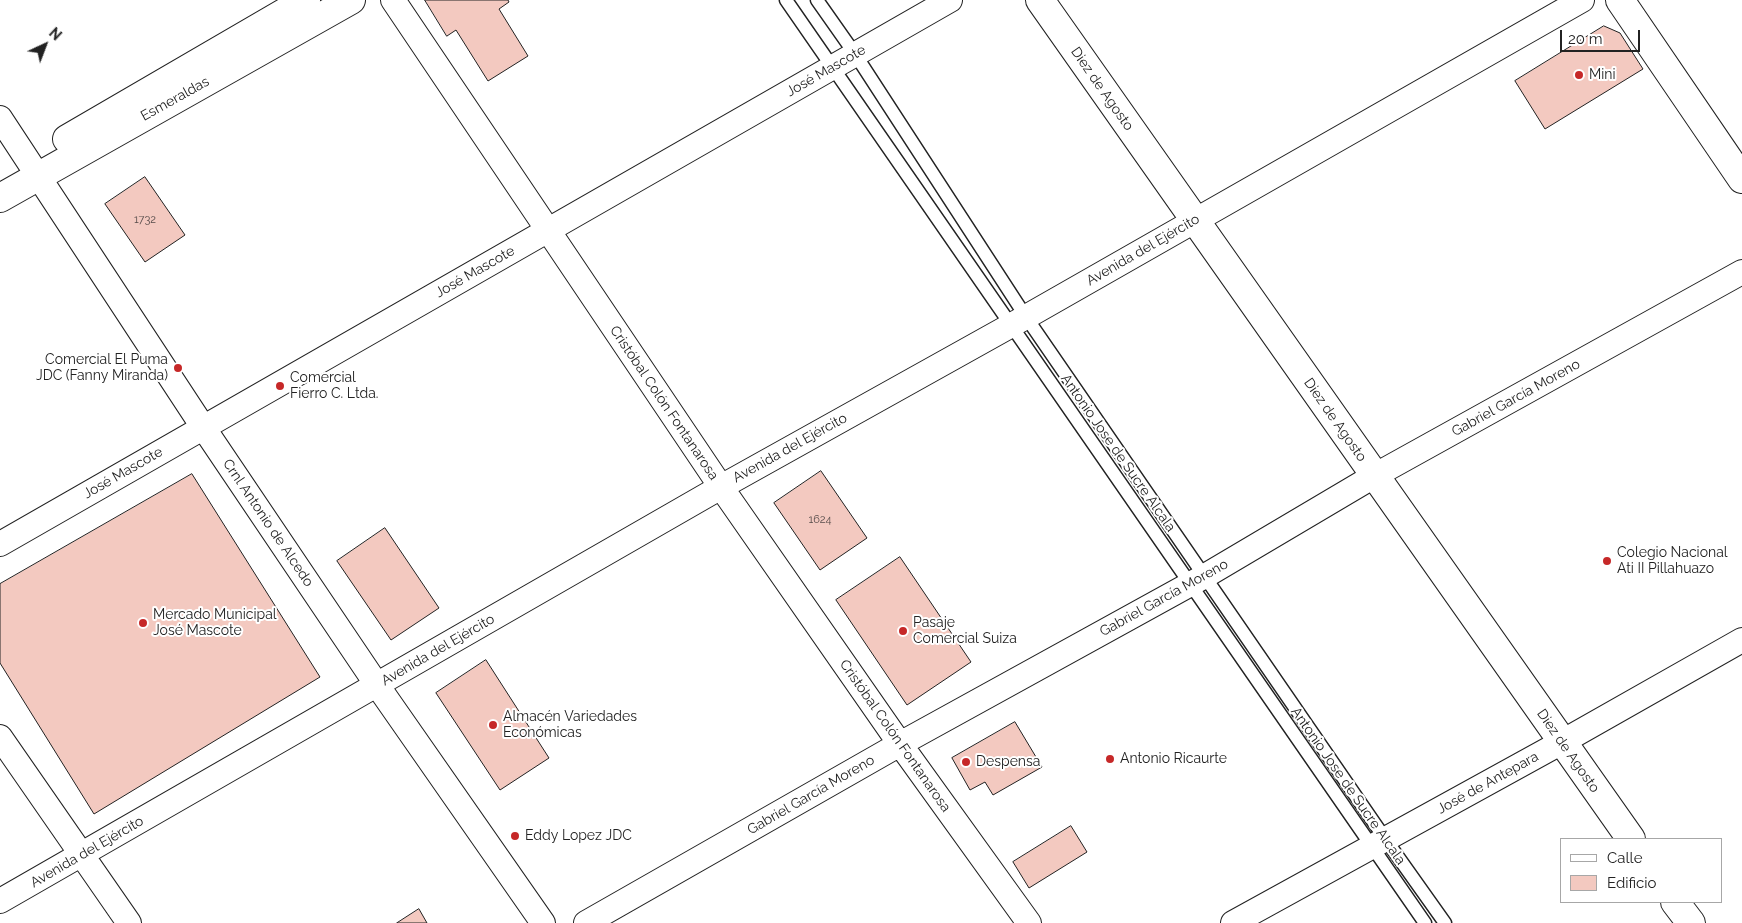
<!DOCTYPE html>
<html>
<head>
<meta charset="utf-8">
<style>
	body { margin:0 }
	#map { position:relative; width:1742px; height:923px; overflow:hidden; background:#fff; font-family:Raleway,sans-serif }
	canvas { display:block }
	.legend { position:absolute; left:1560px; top:838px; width:162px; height:65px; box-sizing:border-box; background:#fff; border:1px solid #a7a7a7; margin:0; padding:6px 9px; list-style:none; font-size:15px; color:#222 }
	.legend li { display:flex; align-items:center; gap:10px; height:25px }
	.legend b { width:25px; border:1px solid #a7a7a7 }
	.north { position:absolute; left:20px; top:20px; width:50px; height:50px; -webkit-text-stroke:4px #fff; paint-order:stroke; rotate:43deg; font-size:14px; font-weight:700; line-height:20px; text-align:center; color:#222 }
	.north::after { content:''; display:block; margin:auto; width:18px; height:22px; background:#222; clip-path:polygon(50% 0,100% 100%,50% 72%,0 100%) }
	.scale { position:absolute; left:1560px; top:30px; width:80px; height:22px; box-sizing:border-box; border:2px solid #222; border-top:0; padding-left:6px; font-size:15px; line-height:18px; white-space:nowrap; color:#222; -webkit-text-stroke:4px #fff; paint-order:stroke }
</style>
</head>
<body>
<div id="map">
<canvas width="1742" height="923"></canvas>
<ul class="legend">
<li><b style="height:6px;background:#fff"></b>Calle</li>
<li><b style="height:14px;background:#f3c9c0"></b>Edificio</li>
</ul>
<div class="north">N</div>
<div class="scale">20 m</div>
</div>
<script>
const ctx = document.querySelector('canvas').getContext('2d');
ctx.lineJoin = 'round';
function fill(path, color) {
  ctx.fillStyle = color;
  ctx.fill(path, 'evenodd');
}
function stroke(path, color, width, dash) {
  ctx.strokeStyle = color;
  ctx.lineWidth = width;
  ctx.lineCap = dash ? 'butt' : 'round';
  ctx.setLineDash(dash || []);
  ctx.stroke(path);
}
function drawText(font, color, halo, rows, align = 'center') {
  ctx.font = font + ' Raleway,sans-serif';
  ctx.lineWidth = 4;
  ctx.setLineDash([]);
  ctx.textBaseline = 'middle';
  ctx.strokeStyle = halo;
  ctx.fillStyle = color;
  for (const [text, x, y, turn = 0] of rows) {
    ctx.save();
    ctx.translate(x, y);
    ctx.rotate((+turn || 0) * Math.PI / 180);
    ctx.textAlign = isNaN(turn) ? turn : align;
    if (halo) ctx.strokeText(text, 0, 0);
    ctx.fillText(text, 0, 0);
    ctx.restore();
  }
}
const building = new Path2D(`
	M425 0H508L509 2 499 9 528 56 488 81 456 30 447 36Z
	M1604 26 1620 33 1643 69 1545 129 1515 81Z
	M145 177 185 235 145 262 105 204Z
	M821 471 867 538 820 570 774 503Z
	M192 474 320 677 94 814 0 663V584Z
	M385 528 439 608 391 640 337 561Z
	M900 557 971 662 907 705 836 600Z
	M486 660 549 758 500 790 436 693Z
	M1015 722 1042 767 993 795 985 782 970 790 952 758Z
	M1071 826 1087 852 1029 888 1013 862Z
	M419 909 427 923H397Z`);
const lane = new Path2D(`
	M786 0 1425 923
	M817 0 855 54 1026 317 1386 840 1445 923`);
const street = new Path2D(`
	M393 0 721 487 900 744 1029 923
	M0 118 203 427 377 685 543 923
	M0 544 950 0
	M0 737 129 923
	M0 901 721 487 1026 317 1582 0
	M586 923 900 744 1205 576 1374 476 1742 272
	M1233 923 1562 742 1742 640`);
const secondary = new Path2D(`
	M1040 0 1631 839
	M1620 0 1742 179
	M67 139 306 0
	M0 198 351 0
	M1675 902 1691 923`);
const markers = [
	[1579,75,5,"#c62828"],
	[178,368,5,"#c62828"],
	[280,386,5,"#c62828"],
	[1607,561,5,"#c62828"],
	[143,623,5,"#c62828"],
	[903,631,5,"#c62828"],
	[493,725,5,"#c62828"],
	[1110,759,5,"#c62828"],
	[966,762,5,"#c62828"],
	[515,836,5,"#c62828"]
];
const numberNames = [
	["1732",145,220],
	["1624",820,520]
];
const streetNames = [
	["José Mascote",826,71,-30],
	["Diez de Agosto",1102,89,55],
	["Esmeraldas",175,99,-29],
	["Avenida del Ejército",1143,250,-30],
	["José Mascote",475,272,-30],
	["Gabriel García Moreno",1516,398,-29],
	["Cristóbal Colón Fontanarosa",664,403,56],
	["Diez de Agosto",1335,420,55],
	["Avenida del Ejército",790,448,-29],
	["Antonio Jose de Sucre Alcala",1118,453,55],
	["José Mascote",123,473,-30],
	["Crnl Antonio de Alcedo",268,523,56],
	["Gabriel García Moreno",1164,598,-29],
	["Avenida del Ejército",438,650,-30],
	["Cristóbal Colón Fontanarosa",895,736,55],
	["Diez de Agosto",1568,751,55],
	["José de Antepara",1488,783,-29],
	["Antonio Jose de Sucre Alcala",1348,786,55],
	["Gabriel García Moreno",811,795,-30],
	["Avenida del Ejército",87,852,-30]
];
const poiNames = [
	["Mini",1589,75],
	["Comercial El Puma",168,360,"right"],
	["JDC (Fanny Miranda)",168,376,"right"],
	["Comercial",290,378],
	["Fierro C. Ltda.",290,394],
	["Colegio Nacional",1617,553],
	["Ati II Pillahuazo",1617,569],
	["Mercado Municipal",153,615],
	["José Mascote",153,631],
	["Pasaje",913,623],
	["Comercial Suiza",913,639],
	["Almacén Variedades",503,717],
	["Económicas",503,733],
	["Antonio Ricaurte",1120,759],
	["Despensa",976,762],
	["Eddy Lopez JDC",525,836]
];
fill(building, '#f3c9c0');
stroke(building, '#222', 1);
stroke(lane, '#222', 15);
stroke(street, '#222', 26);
stroke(secondary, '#222', 30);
stroke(lane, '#fff', 12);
stroke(street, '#fff', 24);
stroke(secondary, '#fff', 28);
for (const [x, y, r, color] of markers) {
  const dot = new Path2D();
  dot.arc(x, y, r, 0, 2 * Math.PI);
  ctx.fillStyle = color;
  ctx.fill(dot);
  stroke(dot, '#fff', 2);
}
drawText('11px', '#564c4a', null, numberNames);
drawText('14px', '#222', '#fff', streetNames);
drawText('14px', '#222', '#fff', poiNames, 'left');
</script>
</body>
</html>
